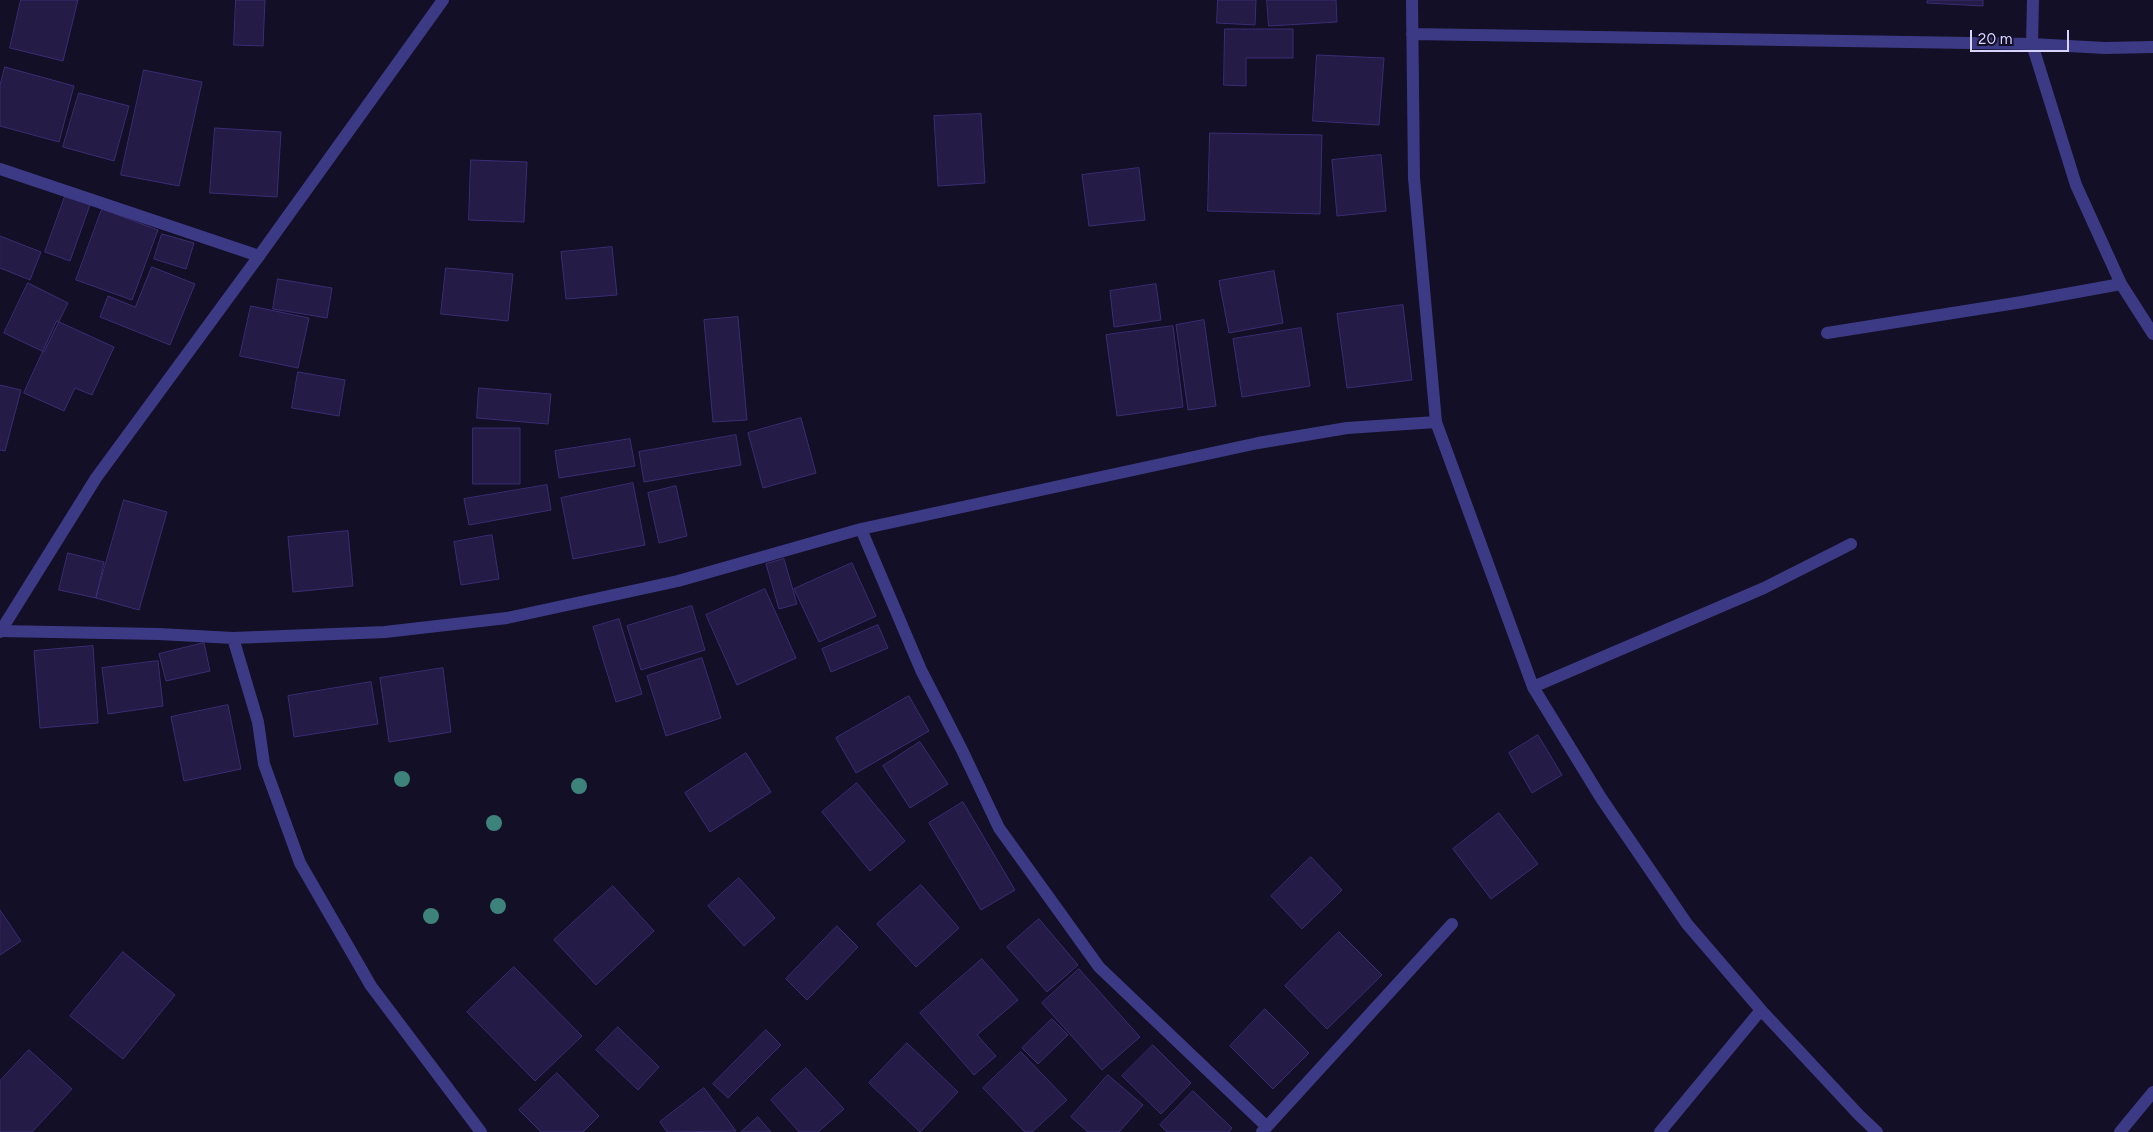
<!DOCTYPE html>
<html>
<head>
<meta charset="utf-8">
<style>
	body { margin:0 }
	#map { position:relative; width:2153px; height:1132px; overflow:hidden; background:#130f26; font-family:Figtree,sans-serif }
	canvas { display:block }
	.scale { position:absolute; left:1970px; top:30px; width:99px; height:22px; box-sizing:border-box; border:2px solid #d9d4ff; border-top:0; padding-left:6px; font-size:15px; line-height:18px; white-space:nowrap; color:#d9d4ff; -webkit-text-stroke:4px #130f26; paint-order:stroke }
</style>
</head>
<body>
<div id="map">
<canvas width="2153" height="1132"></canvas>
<div class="scale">20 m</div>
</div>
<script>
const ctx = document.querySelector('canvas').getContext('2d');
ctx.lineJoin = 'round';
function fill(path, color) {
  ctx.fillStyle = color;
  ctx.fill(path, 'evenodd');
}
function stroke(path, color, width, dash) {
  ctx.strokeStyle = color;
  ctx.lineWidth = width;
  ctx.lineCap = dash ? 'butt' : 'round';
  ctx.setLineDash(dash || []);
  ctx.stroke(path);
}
const building = new Path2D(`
	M21 0H78L63 61 10 48Z
	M236 0H265L263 46 234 45Z
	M1218 0H1256L1255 25 1217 23Z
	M1267 0H1336L1337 22 1269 26Z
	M1928 0H1983V6L1927 3Z
	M1225 29H1293V58H1246V86L1224 85Z
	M1317 55 1384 58 1379 125 1313 121Z
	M5 67 74 86 59 142 0 126V86Z
	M144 70 202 82 179 186 121 175Z
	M79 93 129 106 114 161 63 147Z
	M981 114 985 183 938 186 934 116Z
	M215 128 281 132 277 197 210 193Z
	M1210 133 1322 135 1320 214 1208 211Z
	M1381 155 1386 211 1337 216 1332 160Z
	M471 160 527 162 524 222 469 220Z
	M1139 168 1145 220 1089 226 1082 175Z
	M66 194 91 202 70 261 45 252Z
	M102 209 158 230 132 300 76 280Z
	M162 234 194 243 186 269 154 259Z
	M0 236 41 252 30 280 0 268Z
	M612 247 617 295 566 299 561 252Z
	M152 267 195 284 170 345 100 317 108 296 135 307Z
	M446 268 513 274 508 321 441 314Z
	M1274 271 1283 323 1229 333 1219 281Z
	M278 279 332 288 327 318 273 309Z
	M28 283 68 303 44 352 4 333Z
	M1156 284 1161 320 1114 327 1110 291Z
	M1403 305 1412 380 1347 388 1337 314Z
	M251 306 309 318 298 368 240 356Z
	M738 317 747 420 713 422 704 320Z
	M1204 320 1216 406 1188 410 1176 325Z
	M57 321 114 347 92 395 75 388 64 411 24 393Z
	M1173 326 1183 407 1117 416 1106 335Z
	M1301 328 1310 386 1242 397 1233 339Z
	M298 372 345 380 339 416 292 408Z
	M0 385 21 390 5 451 0 450Z
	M479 388 551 394 548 424 477 418Z
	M801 418 816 473 763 488 748 433Z
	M473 428H520V484H473Z
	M736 435 741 465 644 482 639 452Z
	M630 439 635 466 559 478 555 451Z
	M633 483 645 545 573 559 561 498Z
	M547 485 551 510 469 525 464 499Z
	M676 486 687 536 659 543 648 493Z
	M124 500 167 512 139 610 96 598Z
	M348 531 353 586 293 592 288 537Z
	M492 535 499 579 461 585 454 542Z
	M68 553 104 562 96 598 59 590Z
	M784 559 797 604 779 609 766 564Z
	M852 563 876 616 819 642 794 589Z
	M765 589 796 658 737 685 706 615Z
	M692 606 705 650 641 670 627 626Z
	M619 619 642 694 616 702 593 627Z
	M878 625 888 648 831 672 822 649Z
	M204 643 210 671 166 681 159 654Z
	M93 646 98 723 40 728 34 651Z
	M702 658 721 718 666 736 647 676Z
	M158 661 163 706 108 714 102 668Z
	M443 668 451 732 389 742 380 678Z
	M371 682 378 724 294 737 288 696Z
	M909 696 929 731 856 773 836 738Z
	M228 705 241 769 184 781 171 717Z
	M1538 735 1562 775 1532 793 1509 753Z
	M920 742 948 784 910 808 883 766Z
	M746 753 771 792 710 832 685 793Z
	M857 783 905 841 870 871 822 812Z
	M963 802 1015 890 981 910 929 823Z
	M1499 813 1538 864 1491 899 1453 849Z
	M1311 857 1342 890 1302 929 1271 896Z
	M739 878 775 918 744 946 708 906Z
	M921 885 959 928 916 967 877 924Z
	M613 886 654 931 596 985 554 940Z
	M0 910 21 941 0 955Z
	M1039 919 1078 965 1047 992 1007 947Z
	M837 926 858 947 807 1000 786 979Z
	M1339 932 1382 975 1327 1029 1285 986Z
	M123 952 175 995 123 1059 70 1016Z
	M982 959 1018 1000 977 1035 996 1056 974 1075 920 1013Z
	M514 967 582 1036 535 1081 467 1012Z
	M1079 969 1140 1037 1102 1070 1042 1003Z
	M1265 1009 1309 1053 1273 1089 1230 1046Z
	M1052 1019 1068 1035 1038 1064 1022 1048Z
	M618 1027 659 1067 638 1090 596 1050Z
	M766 1030 781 1045 728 1098 713 1084Z
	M907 1043 958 1092 920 1132 869 1083Z
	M1153 1045 1191 1083 1161 1114 1122 1076Z
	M29 1050 72 1089 32 1132H0V1081Z
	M1021 1052 1067 1100 1032 1132H1025L983 1088Z
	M806 1068 844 1109 818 1132H799L771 1100Z
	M557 1073 599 1116 583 1132H541L519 1110Z
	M1108 1075 1143 1105 1119 1132H1088L1071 1117Z
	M704 1088 736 1131 667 1132 660 1122Z
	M1193 1091 1232 1128 1229 1132H1167L1160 1125Z
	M758 1117 771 1132H741Z`);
const minor = new Path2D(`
	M1412 0 1414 178 1436 422 1533 687 1601 798 1687 924 1761 1010 1859 1115 1877 1132
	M2033 0 2032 44 2076 185 2121 284 2153 334
	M1412 34 2032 44 2105 48 2153 47
	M0 169 259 256
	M1827 333 2022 302 2121 284
	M861 529 921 670 962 750 999 828 1099 967 1266 1126
	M0 631 159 634 233 638 385 632 507 618 678 581 861 529 1258 443 1347 428 1436 422
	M233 638 258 722 264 764 300 863 371 986 481 1132
	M1533 687 1764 588 1851 544
	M1262 1132 1452 924
	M1660 1132 1761 1010
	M2120 1132 2153 1092`);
const tertiary = new Path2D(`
	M0 632 96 478 259 256 443 0`);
const trees = [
	[402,779],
	[579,786],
	[494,823],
	[498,906],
	[431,916]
];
fill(building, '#241b47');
stroke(building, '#3b2d73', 1);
stroke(minor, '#3d3a85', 12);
stroke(tertiary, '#3d3a85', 12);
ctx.fillStyle = '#3d827b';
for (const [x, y] of trees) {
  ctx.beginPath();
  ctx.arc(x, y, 8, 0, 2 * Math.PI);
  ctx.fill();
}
</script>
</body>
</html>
